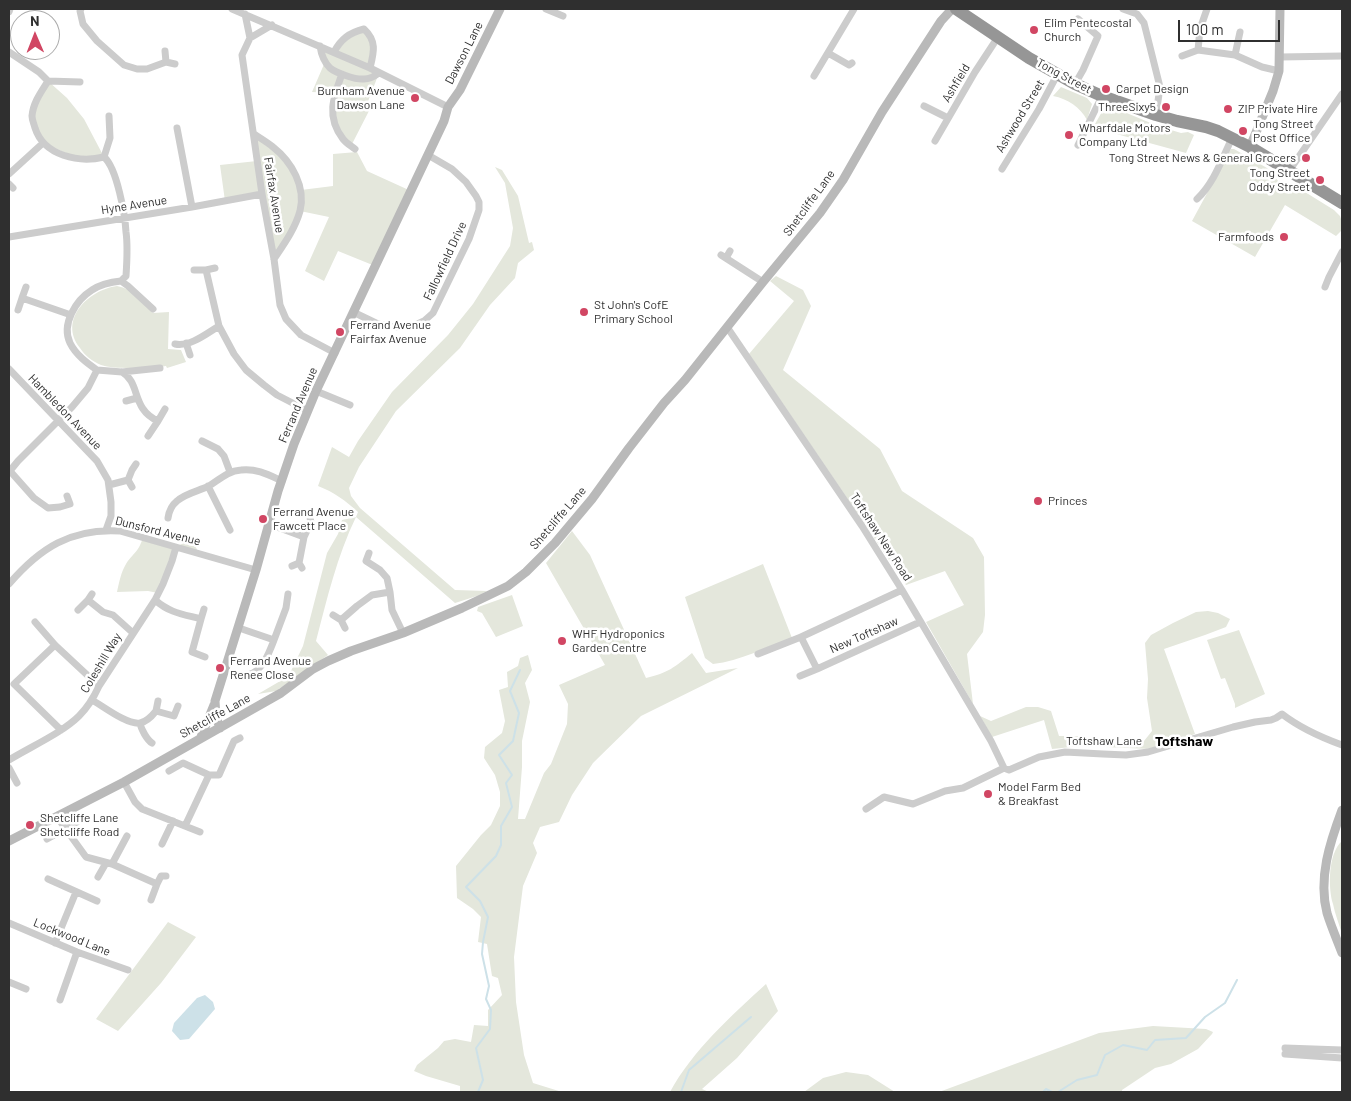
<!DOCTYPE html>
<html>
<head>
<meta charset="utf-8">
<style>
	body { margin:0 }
	#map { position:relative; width:1351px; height:1101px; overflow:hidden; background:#fff; font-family:Barlow,sans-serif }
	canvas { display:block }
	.frame { position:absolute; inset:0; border:10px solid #2f2f2f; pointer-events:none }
	.north { position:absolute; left:10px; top:10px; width:50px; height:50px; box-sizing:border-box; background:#fff; border:1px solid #acacac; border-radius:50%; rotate:359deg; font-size:14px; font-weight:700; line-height:20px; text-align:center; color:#2f2f2f }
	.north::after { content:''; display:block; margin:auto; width:18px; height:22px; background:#d14663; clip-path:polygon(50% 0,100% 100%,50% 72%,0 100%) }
	.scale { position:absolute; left:1178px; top:20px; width:102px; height:22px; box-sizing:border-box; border:2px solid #2f2f2f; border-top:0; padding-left:6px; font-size:15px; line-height:18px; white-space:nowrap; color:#2f2f2f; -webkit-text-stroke:4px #fff; paint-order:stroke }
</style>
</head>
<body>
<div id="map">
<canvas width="1351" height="1101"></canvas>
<div class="frame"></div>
<div class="north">N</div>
<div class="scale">100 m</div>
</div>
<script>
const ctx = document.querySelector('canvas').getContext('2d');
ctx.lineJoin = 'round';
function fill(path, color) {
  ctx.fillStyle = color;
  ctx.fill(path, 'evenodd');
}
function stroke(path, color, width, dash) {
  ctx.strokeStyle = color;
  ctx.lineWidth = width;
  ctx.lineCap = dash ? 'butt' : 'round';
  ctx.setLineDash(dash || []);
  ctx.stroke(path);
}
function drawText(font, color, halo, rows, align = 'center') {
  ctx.font = font + ' Barlow,sans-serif';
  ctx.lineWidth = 5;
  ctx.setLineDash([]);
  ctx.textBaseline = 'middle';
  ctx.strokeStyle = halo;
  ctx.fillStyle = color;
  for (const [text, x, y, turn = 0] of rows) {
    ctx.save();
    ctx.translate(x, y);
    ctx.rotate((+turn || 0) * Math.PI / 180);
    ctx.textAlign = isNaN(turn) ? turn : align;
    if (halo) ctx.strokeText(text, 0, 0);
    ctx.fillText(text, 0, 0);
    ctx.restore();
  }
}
const green = new Path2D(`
	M364 29 371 35 370 68 379 73 367 104 371 107 351 146 334 125 335 93 312 92 325 62 321 51 334 52 339 43Z
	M48 81 67 98 84 119 104 157 80 159 43 143 32 118Z
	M1061 87 1087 98 1092 104 1087 120C1080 107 1068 99 1053 96Z
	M1108 108 1117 109 1158 126 1181 133 1188 132 1194 135 1186 153 1109 132 1095 124 1103 110Z
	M254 134 291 165 301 190 333 186V154L357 152 367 171 411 191 375 266 338 251 324 281 305 271 329 217 300 211 274 259 262 195 225 201 220 165 257 161Z
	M1231 149H1234L1267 168 1279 182 1305 192 1334 210 1340 216 1342 222 1341 231 1336 236 1285 205 1255 257 1192 221Z
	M495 167 502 170 518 196 529 243 532 242 534 250 518 263 515 278 490 305 460 348 396 411 359 467 349 488 351 496 360 508 455 590 487 591 477 596 455 603 356 517C337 556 327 599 316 641L328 655 276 691 258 694 282 680 290 673 303 646 327 553 338 534 342 520 356 517 358 512C346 501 334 492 318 486L332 447 349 457 358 441 392 392 448 335 473 304 510 246 513 228 505 183Z
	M776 276 803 290 811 306 783 370 880 449 902 491 973 538 984 557 985 615 983 632 967 654 973 704 926 622 964 605 945 571 906 585 749 354 794 301 770 281Z
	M117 286C133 289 144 301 153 313L169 312 168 349 181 350 186 362 167 368 166 366C150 368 116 370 101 365 92 361 85 356 80 348 58 320 88 290 117 286Z
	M572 531 590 555 646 678C668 673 675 667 692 653L706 673 738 668 641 716 593 763 572 795 559 822 540 827 533 843 537 853 523 886 514 957 516 1002 524 1055 533 1083 562 1092H460V1086L426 1076 414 1071 417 1065 438 1048 444 1041 455 1039 471 1042 474 1025 488 1026V1010L502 995 498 978 492 976 487 944 478 942 481 917 473 909 457 898 456 866 481 835 491 825 500 806V792L495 775 484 758 485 747 502 733 505 721 499 690 508 687 507 672 518 666 520 658 528 655 532 670 525 683 530 702 522 741V767L518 819H525L544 773 551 764 567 724 568 704 559 685 605 665 546 563Z
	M143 537 176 547 193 538 198 553 176 547 158 593 148 591 117 592C119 583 121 572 126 564 133 553 139 552 143 537Z
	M763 564 792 638C767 647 740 661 713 664L705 658 685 597Z
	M512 595 523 626 496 637 482 613 477 611 478 607Z
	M1208 611 1218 613 1230 619 1226 627 1205 635 1164 649 1195 734 1150 749 1082 746 1052 749 1044 720 992 737 980 716 991 721 1026 707H1038L1051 711 1059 736H1083L1101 742 1130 745 1144 741 1152 731 1147 698 1148 679 1145 643 1151 635 1173 623 1196 612Z
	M1239 630 1265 694 1235 708V704L1225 678 1221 679 1207 640Z
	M1342 841V934C1339 924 1335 914 1333 904 1328 888 1328 853 1342 841Z
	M168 922 196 937 161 983 118 1031 96 1019Z
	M766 984 778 1011 737 1058 702 1089 709 1092H670C693 1050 731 1016 766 984Z
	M1153 1026 1206 1029 1213 1032 1212 1034 1198 1049 1171 1064 1155 1068 1122 1090V1092H939L1099 1033Z
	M846 1072 868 1075 895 1092H804L823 1078Z`);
const water = new Path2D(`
	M205 995 213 1002 215 1009 189 1039 180 1040 172 1031 174 1023 197 998Z`);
const stream = new Path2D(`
	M478 1092 483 1080 476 1048 490 1029 491 1010 486 999 489 986 482 954 483 942 488 917 480 901 466 887 496 856 501 845V826L512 807 506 783 512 775 499 755 513 741 519 713 510 691 520 670
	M681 1092 689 1070 751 1017
	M1043 1092 1046 1089 1052 1092
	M1058 1092 1077 1080 1097 1075 1105 1055 1123 1045 1147 1050 1155 1040 1186 1038 1205 1017 1225 1003 1237 980`);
const street = new Path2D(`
	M81 9 80 11 83 24 97 41 124 65 137 69H147L166 62 165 51
	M232 9 370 68 448 107
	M546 9 563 16
	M1123 9 1137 14 1144 23 1160 87 1156 115
	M9 12 10 9
	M245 14 250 38 242 55 262 194 274 259 280 305 286 319 301 335 335 353
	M250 38 272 25
	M320 46C321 53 324 62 330 68 336 73 356 80 364 79 369 79 375 76 379 73
	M1198 50 1200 29 1207 9
	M9 52 39 72 48 81C41 92 33 103 32 116 32 120 34 124 35 128 44 156 79 163 104 157 117 168 125 215 126 232 128 246 127 261 126 276L121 281C111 282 101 284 92 290 76 300 61 324 70 343 76 355 87 363 97 370L88 388 72 407 18 461 9 472
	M334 52C341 39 349 33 364 29 377 41 374 52 370 68
	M828 53 849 65 852 63
	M1235 55 1240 32
	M1182 56 1198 50 1235 55 1262 67 1279 71
	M1280 57 1342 56
	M166 62 175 64
	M342 74C333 98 326 117 343 139 346 143 351 146 355 149
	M814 76 854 9
	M48 81 80 82
	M1075 84 1083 70 1098 36 1078 19
	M924 106 948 118
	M177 128 192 207
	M254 134C260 138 267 142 273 147 292 162 306 187 300 211 295 229 284 244 274 259
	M935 141 975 72 998 37
	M1078 145 1102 96
	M104 157 110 138 109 116
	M1002 169 1039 109 1057 75
	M1289 171 1342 94
	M9 174 43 143
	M9 184 13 188
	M1197 199C1214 183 1222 159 1232 138
	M9 237 192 207 262 194
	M721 255 763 282
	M726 258 730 251
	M194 270H206L219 326 234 354 246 370 264 385 277 395 308 411
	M206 270 215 268
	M121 281 128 286 153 309
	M26 287 22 298 71 315
	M1325 287 1329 277 1342 252
	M18 310 22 298
	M353 312 378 324 394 327 413 326 424 321 433 313 469 239 479 210V202L476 196 466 182 452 169 428 155
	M727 327 862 526 902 590 991 741 1004 768
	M186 343 190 355
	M175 344C190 347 206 334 219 326
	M9 369 97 461 108 480 111 502V516L106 530
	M97 370 122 372 160 368
	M122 372C141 383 131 409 158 421L165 409
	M316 391 350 405
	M126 401 137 398
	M148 436 158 421
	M202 441 218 449 224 456 230 472
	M10 471 34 498 48 508 60 507 70 504 67 496
	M128 480 132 487
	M109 485 128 480 132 470 136 464
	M208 486 230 530
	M168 518C169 511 172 505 177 501 186 493 199 491 209 486 220 479 228 471 241 470 256 468 269 475 282 481
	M269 524 304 537 299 563 302 568
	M304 537 311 522 310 518
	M369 553 366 561 380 570 387 578 390 592 392 610 403 633
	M292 566 299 563
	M9 584C40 548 71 528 120 531L256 570
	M88 600 92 594
	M155 600C170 613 182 614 201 619L192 652 205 657
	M78 610 88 600 103 612 113 615 133 633
	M333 615 341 620 357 606 372 595 390 592
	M201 619 204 609
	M341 620 345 628
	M35 622 55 645 99 686
	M239 628 274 640 286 608 288 594
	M801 637 817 669 920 622
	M55 645 14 684 61 730
	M758 654 801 637 902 590
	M248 675C262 672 269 653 274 640
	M800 676 817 669
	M92 700C103 706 127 725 140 723 146 722 152 716 156 711L174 716 178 706
	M156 711 158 701
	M140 723C141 729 147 740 152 743
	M9 760C30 747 62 733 79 716 88 707 94 697 99 686L155 600 163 584 172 561 176 547
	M9 768 17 783
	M1004 768 1009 770 1039 757 1065 752 1103 754 1126 755 1148 752 1233 727 1255 722 1271 720 1276 718 1282 714C1300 728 1320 737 1342 745
	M169 771 183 763 209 775
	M124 782 135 802 142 809 200 832
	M866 809 884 797 913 804 945 791 963 788 1004 768
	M57 817 86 857 112 864 157 884 151 900
	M185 826 209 775H219L234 741 240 738
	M47 839 76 823
	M162 844 173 821
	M112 864 127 836
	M98 877 106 863
	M48 879 97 901
	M157 884 161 876H166
	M9 923 77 952 128 970
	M55 943 76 892
	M9 982 26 989
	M60 1000 77 952
	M1285 1048 1342 1050
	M1285 1054 1342 1058`);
const secondary = new Path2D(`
	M1250 147 1273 91 1279 71 1280 9
	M220 728 216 717 215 701 256 570 278 491 294 444 316 391 444 121 448 107 460 90 500 9
	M201 737 214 705
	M1342 810C1330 842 1318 878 1327 913 1331 926 1337 940 1342 953
	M9 841 124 782 281 693 313 669 328 661 351 651 403 633 462 608 508 586 526 572 555 543 592 499 629 448 664 403 685 380 763 282 820 213 843 180 882 112 941 21 952 9`);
const highway = new Path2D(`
	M956 9 1029 58 1075 84 1102 96 1156 115 1177 121 1206 127 1218 131 1250 147 1342 203`);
const markers = [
	[1034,30,5,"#d14663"],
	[1106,89,5,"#d14663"],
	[415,98,5,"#d14663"],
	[1166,107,5,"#d14663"],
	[1228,109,5,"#d14663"],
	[1243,131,5,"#d14663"],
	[1069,135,5,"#d14663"],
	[1306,158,5,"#d14663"],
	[1320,180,5,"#d14663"],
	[1284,237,5,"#d14663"],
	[584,312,5,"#d14663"],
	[340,332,5,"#d14663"],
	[1038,501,5,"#d14663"],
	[263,519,5,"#d14663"],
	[562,641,5,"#d14663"],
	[220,668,5,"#d14663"],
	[988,794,5,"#d14663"],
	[30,825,5,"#d14663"]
];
const poiNames = [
	["Elim Pentecostal",1044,23],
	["Church",1044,37],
	["Carpet Design",1116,89],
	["Burnham Avenue",405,91,"right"],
	["Dawson Lane",405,105,"right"],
	["ThreeSixy5",1156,107,"right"],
	["ZIP Private Hire",1238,109],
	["Tong Street",1253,124],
	["Post Office",1253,138],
	["Wharfdale Motors",1079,128],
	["Company Ltd",1079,142],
	["Tong Street News & General Grocers",1296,158,"right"],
	["Tong Street",1310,173,"right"],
	["Oddy Street",1310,187,"right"],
	["Farmfoods",1274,237,"right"],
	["St John's CofE",594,305],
	["Primary School",594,319],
	["Ferrand Avenue",350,325],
	["Fairfax Avenue",350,339],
	["Princes",1048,501],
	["Ferrand Avenue",273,512],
	["Fawcett Place",273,526],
	["WHF Hydroponics",572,634],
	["Garden Centre",572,648],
	["Ferrand Avenue",230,661],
	["Renee Close",230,675],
	["Model Farm Bed",998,787],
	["& Breakfast",998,801],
	["Shetcliffe Lane",40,818],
	["Shetcliffe Road",40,832]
];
const streetNames = [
	["Dawson Lane",464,53,-63],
	["Tong Street",1064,76,28],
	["Ashfield",956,83,-59],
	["Ashwood Street",1020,116,-59],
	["Fairfax Avenue",274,195,81],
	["Shetcliffe Lane",809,203,-54],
	["Hyne Avenue",134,205,-9],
	["Fallowfield Drive",445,261,-65],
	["Ferrand Avenue",298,405,-67],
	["Hambledon Avenue",65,412,46],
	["Shetcliffe Lane",558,518,-49],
	["Dunsford Avenue",158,531,14],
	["Toftshaw New Road",881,537,57],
	["New Toftshaw",864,635,-24],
	["Coleshill Way",101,663,-59],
	["Shetcliffe Lane",215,716,-29],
	["Toftshaw Lane",1104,741],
	["Lockwood Lane",72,937,22]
];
const neighbourhoodNames = [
	["Toftshaw",1184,741]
];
fill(green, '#e4e7dc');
fill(water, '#cde1e8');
stroke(stream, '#cde1e8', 2);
stroke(street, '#ccc', 7);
stroke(secondary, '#b9b9b9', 9);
stroke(highway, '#969696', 12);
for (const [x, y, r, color] of markers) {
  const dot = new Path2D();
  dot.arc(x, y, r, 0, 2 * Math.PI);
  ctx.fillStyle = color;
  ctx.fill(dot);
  stroke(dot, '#fff', 2);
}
drawText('12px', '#2f2f2f', '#fff', poiNames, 'left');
drawText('12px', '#2f2f2f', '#fff', streetNames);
drawText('bold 14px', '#000', '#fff', neighbourhoodNames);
</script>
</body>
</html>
